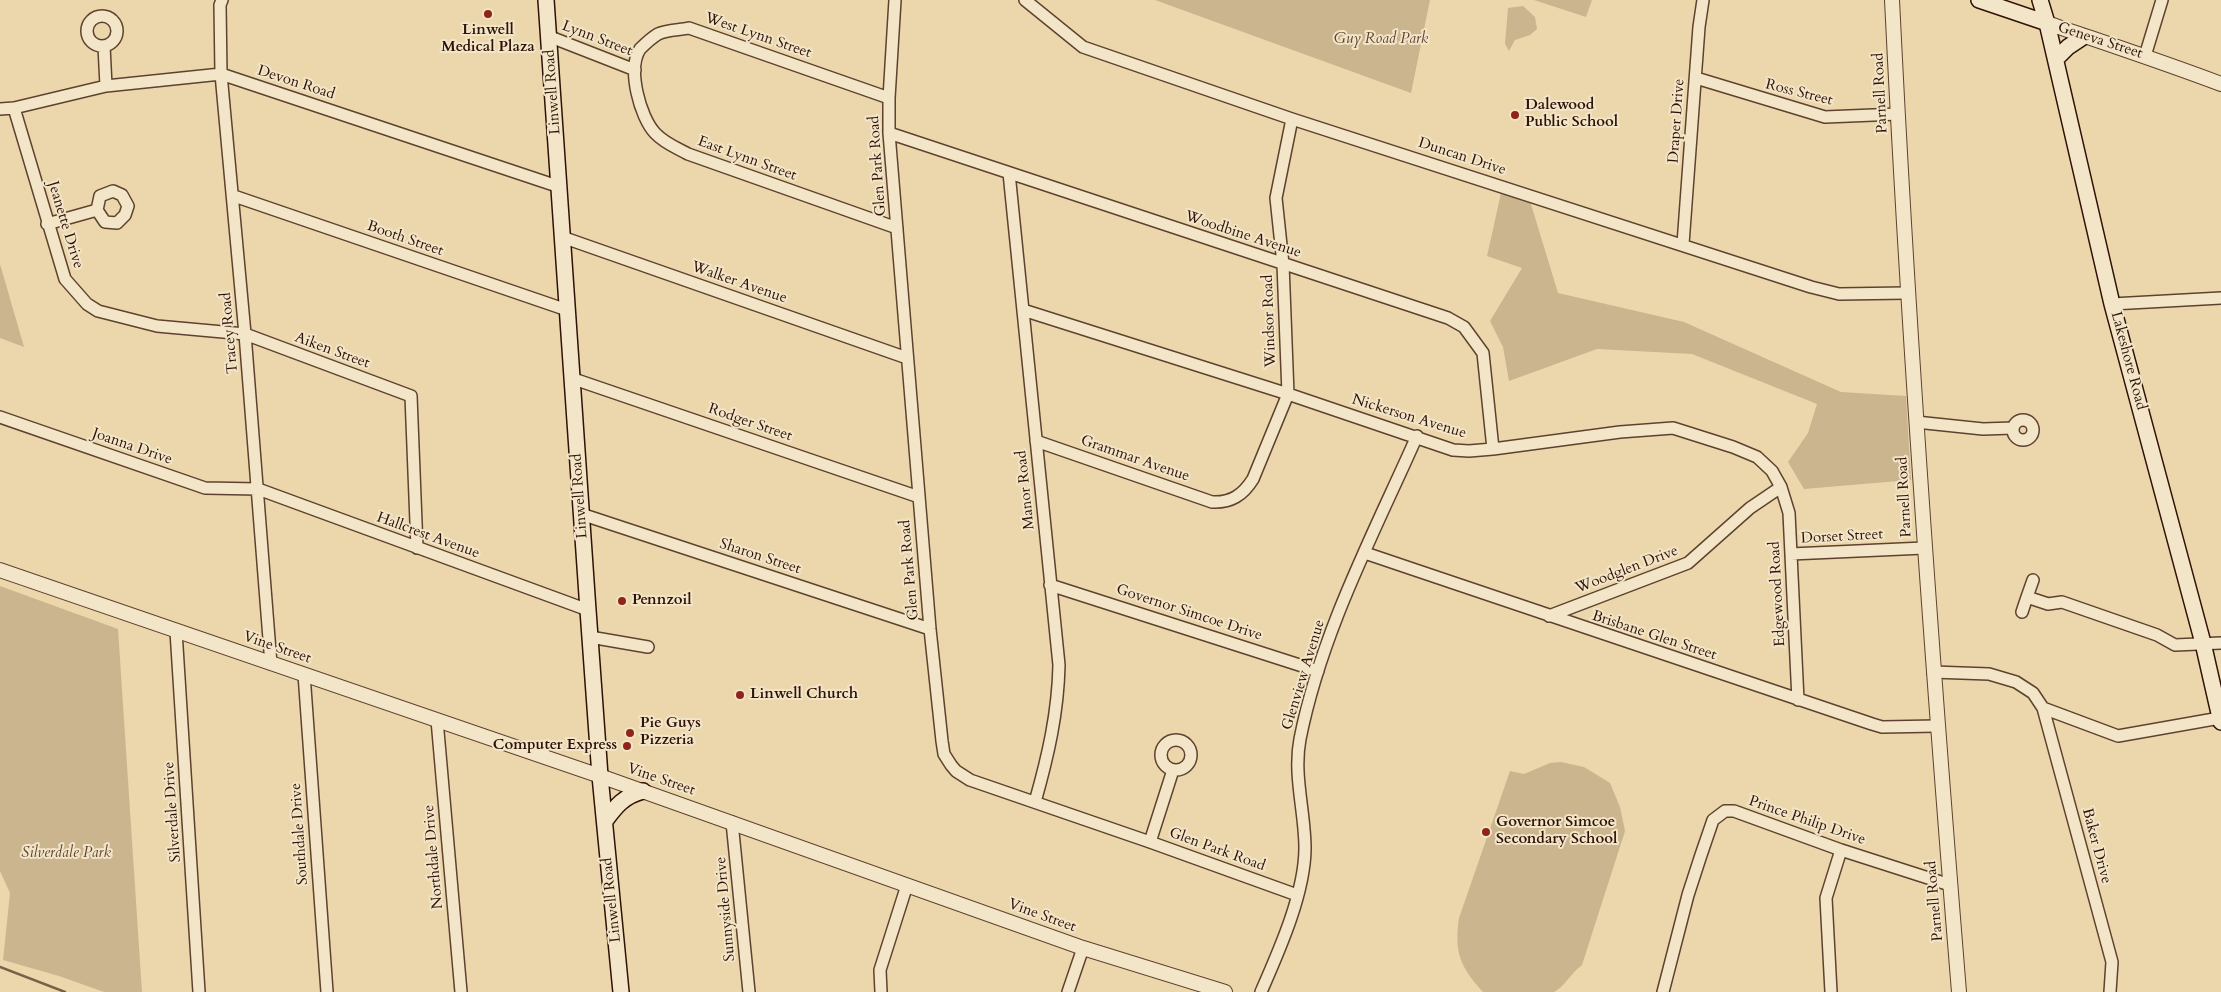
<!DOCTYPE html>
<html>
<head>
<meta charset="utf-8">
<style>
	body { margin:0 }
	canvas { display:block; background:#ebd7ab }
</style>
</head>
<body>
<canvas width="2221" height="992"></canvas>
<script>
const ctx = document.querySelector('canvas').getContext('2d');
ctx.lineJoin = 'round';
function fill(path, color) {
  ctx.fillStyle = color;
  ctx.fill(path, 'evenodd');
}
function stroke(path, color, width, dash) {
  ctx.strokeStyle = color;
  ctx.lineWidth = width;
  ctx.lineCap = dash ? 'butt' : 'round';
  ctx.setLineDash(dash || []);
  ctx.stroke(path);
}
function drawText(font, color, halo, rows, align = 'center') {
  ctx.font = font + ' Cardo,serif';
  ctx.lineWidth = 4;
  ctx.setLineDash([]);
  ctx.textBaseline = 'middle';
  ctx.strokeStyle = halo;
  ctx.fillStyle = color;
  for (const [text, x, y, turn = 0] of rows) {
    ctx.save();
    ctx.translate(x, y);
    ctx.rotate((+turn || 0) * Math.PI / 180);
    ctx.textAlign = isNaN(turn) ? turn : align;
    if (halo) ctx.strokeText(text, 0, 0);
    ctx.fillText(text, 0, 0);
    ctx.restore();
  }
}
const green = new Path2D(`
	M1155 0H1430L1411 93Z
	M1534 0H1592L1586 17Z
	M1523 6 1535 17 1537 29 1530 35 1515 40 1509 51 1505 44 1508 8Z
	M1501 193 1530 201 1558 293 1684 322 1841 392 1906 396 1911 480 1804 489 1788 462 1808 433 1817 404 1692 354 1597 349 1509 381 1503 347 1490 321 1522 268 1487 256Z
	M0 264 24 347 0 338Z
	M0 586 118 629 142 992H104L59 976 3 960 10 893 0 871Z
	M1561 762 1584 767 1610 783 1620 807 1625 831 1582 965C1571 973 1565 986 1554 992H1483C1460 967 1454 952 1459 918L1510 771 1524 774 1550 763Z`);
const stream = new Path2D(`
	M0 967 65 992`);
const minor = new Path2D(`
	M222 0 220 5 221 74 245 334 271 664
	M895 0 889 98V133L930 629 942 741 944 754 951 765 956 771 970 780 1150 842 1297 895
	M1025 0 1083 47 1292 119 1811 287 1839 294 1907 293
	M87 31a15 15 0 1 1 30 0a15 15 0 1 1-30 0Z
	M548 36 635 70
	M104 46 106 86
	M2145 56 2162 0
	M1696 78 1825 117 1898 114
	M889 98 689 28C680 30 666 30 658 34 653 37 644 45 640 49 627 69 640 117 655 133 664 143 677 148 688 154L897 228
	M14 108 65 279 87 304 98 311 157 326 245 334 411 396 417 548
	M0 109 14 108 106 86 221 74 560 187
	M889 133 1448 318 1464 327 1483 353 1493 449
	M1009 173 1059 665C1058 713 1048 756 1035 802
	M234 196 567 310
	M47 224 97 210 105 222 117 223 125 215 128 206 122 195 113 191 100 196 97 210
	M562 237 907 358
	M1683 244 1699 27 1703 0
	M2112 304 2221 298
	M1023 310 1288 394 1453 450 1469 451 1493 449 1620 432 1673 428 1733 447 1757 457 1772 471 1781 487 1789 513 1798 700
	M571 378 919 497
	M0 417 205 488 258 489 588 610
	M2013 430a10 10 0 1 1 20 0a10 10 0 1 1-20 0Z
	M1916 422 1983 429 2013 428
	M1036 441 1212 502C1231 503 1243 495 1253 479L1288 394 1283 264 1276 198 1292 119
	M581 514 930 629
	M1365 553 1872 724 1882 727 1937 726
	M1791 554 1924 548
	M2033 580 2027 597 2048 604 2062 602 2157 635 2175 645 2221 643
	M1050 585 1318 671
	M2022 612 2027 597
	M1549 616 1688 563 1750 508 1781 487
	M176 631 199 992
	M590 637 648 647
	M1933 672 1989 674 2016 682 2033 693 2043 708 2118 736 2220 718
	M304 674 327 992
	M2043 708 2112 962 2110 992
	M437 720 461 992
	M1161 755a15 15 0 1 1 30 0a15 15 0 1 1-30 0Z
	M732 822 749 992
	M1150 842 1173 770
	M881 992 880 970 907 885
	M1068 992 1083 948
	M1261 992C1279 951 1305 893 1305 848 1305 812 1293 775 1300 739 1321 633 1373 535 1417 436
	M1663 992 1688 895 1701 855 1713 820 1725 811H1734L1841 850 1950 885
	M1831 992 1826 898 1841 850`);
const tertiary = new Path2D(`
	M1892 0C1908 331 1932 662 1959 992
	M2047 23C2105 43 2163 62 2221 84
	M0 570 600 776 1083 948 1225 992`);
const secondary = new Path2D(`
	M546 0 588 610 600 776 621 992
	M1979 0 2047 23
	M2040 0 2047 23 2112 304 2203 643 2221 722
	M2056 59 2068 47 2083 37
	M605 821C616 806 624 796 643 791`);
const markers = [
	[488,14,5,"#8f2418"],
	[1515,115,5,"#8f2418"],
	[622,601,5,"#8f2418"],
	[740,695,5,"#8f2418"],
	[630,733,5,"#8f2418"],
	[627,746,5,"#8f2418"],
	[1486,832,5,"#8f2418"]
];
const poiNames = [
	["Linwell",488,31,"center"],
	["Medical Plaza",488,48,"center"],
	["Dalewood",1525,106],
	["Public School",1525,123],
	["Pennzoil",632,601],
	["Linwell Church",750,695],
	["Pie Guys",640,724],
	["Pizzeria",640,741],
	["Computer Express",617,746,"right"],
	["Governor Simcoe",1496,823],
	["Secondary School",1496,840]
];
const streetNames = [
	["West Lynn Street",758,36,19],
	["Lynn Street",597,39,21],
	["Geneva Street",2100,41,18],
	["Devon Road",296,83,18],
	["Linwell Road",553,92,-94],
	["Ross Street",1799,93,14],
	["Parnell Road",1881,93,-93],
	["Draper Drive",1677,121,-86],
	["Duncan Drive",1462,157,18],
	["East Lynn Street",747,159,20],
	["Glen Park Road",878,166,-94],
	["Jeanette Drive",65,225,73],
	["Woodbine Avenue",1243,235,18],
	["Booth Street",405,239,19],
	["Walker Avenue",739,283,19],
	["Windsor Road",1270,321,-92],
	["Tracey Road",230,333,-95],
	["Aiken Street",332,351,20],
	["Lakeshore Road",2128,361,75],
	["Nickerson Avenue",1409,417,17],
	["Rodger Street",750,423,19],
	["Joanna Drive",132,447,19],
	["Grammar Avenue",1135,459,19],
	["Manor Road",1026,490,-96],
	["Linwell Road",580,496,-94],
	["Parnell Road",1905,497,-93],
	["Hallcrest Avenue",428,536,20],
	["Dorset Street",1842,537,-3],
	["Sharon Street",760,557,18],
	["Glen Park Road",910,570,-95],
	["Woodglen Drive",1627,570,-21],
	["Edgewood Road",1778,594,-93],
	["Governor Simcoe Drive",1189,613,18],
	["Brisbane Glen Street",1654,636,18],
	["Vine Street",277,648,19],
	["Glenview Avenue",1304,675,-73],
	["Vine Street",661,780,19],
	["Silverdale Drive",173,812,-94],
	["Prince Philip Drive",1807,821,19],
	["Southdale Drive",300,834,-94],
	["Baker Drive",2096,846,75],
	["Glen Park Road",1217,850,20],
	["Northdale Drive",434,857,-95],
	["Linwell Road",612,900,-96],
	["Parnell Road",1935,901,-95],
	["Sunnyside Drive",726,909,-95],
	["Vine Street",1042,916,20]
];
const parkNames = [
	["Guy Road Park",1381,40],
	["Silverdale Park",66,854]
];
fill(green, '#cbb58f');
stroke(stream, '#796047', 2.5);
stroke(minor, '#5e422f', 14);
stroke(tertiary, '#5e422f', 16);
stroke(secondary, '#2f1106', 18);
stroke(minor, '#f2e5c8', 11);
stroke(tertiary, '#f2e5c8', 14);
stroke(secondary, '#f2e5c8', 15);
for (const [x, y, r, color] of markers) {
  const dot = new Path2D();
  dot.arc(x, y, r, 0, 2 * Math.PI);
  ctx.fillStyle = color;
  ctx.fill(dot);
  stroke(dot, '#f2e5c8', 2);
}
drawText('bold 15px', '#2f1106', '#f2e5c8', poiNames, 'left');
drawText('15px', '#2f1106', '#f2e5c8', streetNames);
drawText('italic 15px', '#5e422f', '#f2e5c8', parkNames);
</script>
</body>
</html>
